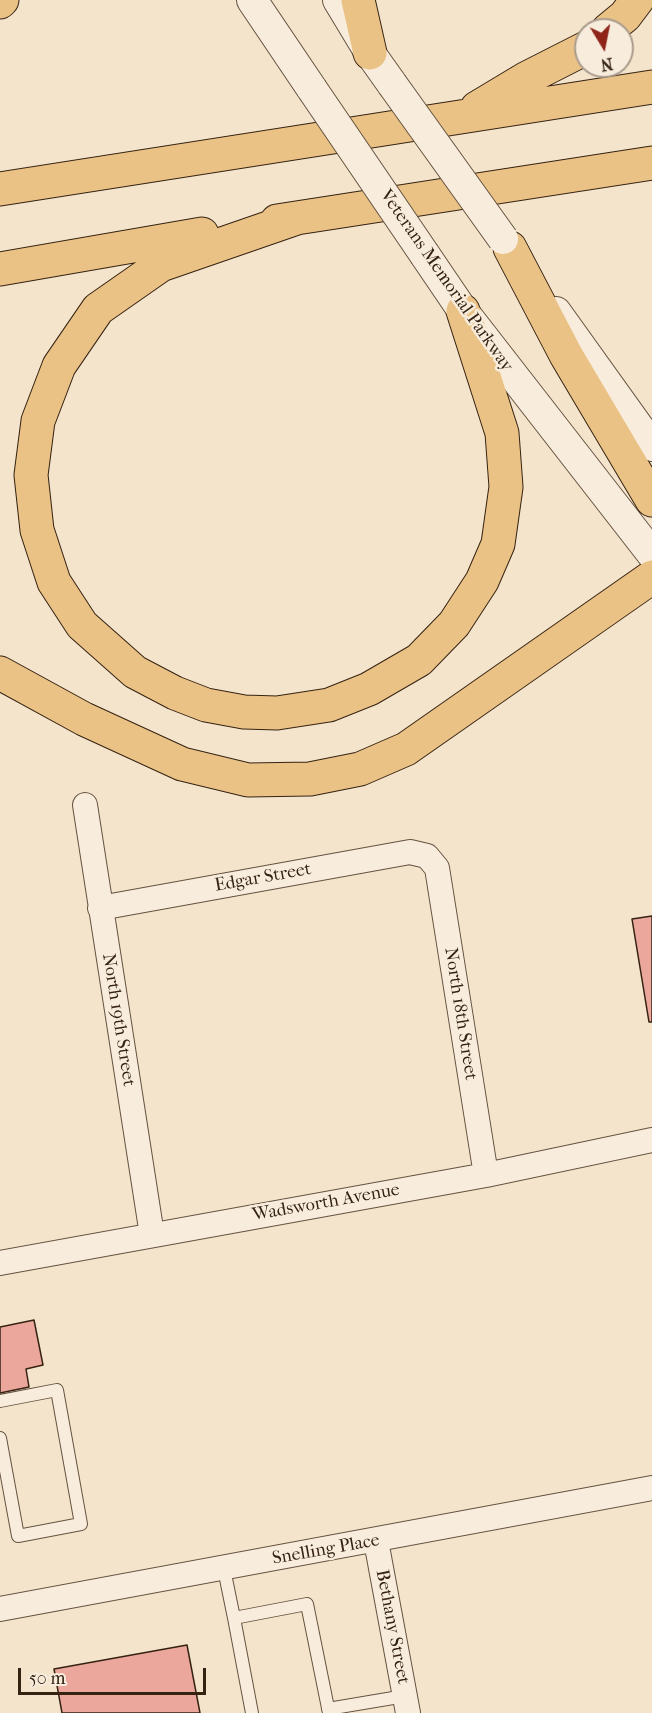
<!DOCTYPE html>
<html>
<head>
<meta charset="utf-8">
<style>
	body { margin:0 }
	#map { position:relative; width:652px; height:1713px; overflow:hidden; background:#f4e4cb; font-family:"IM FELL French Canon",serif }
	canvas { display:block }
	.north { position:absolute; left:574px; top:18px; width:60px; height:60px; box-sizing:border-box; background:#f8eddd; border:2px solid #aa9c8c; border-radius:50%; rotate:170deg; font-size:16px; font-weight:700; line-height:24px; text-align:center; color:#352212 }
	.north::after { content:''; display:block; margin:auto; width:21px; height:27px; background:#8f2418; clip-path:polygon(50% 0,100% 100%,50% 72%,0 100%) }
	.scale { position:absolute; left:18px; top:1668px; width:188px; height:27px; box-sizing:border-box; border:3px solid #352212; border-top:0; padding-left:8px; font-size:18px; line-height:21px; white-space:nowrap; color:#352212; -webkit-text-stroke:4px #f8eddd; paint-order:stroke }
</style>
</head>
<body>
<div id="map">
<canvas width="652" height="1713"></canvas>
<div class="north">N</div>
<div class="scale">50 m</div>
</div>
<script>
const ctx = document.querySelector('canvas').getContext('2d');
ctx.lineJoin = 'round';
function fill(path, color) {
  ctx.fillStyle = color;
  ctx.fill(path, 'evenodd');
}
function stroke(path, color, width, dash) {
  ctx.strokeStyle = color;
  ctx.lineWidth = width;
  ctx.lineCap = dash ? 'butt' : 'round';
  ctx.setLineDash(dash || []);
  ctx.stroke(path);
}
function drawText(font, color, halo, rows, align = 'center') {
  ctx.font = font + ' "IM FELL French Canon",serif';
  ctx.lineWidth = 5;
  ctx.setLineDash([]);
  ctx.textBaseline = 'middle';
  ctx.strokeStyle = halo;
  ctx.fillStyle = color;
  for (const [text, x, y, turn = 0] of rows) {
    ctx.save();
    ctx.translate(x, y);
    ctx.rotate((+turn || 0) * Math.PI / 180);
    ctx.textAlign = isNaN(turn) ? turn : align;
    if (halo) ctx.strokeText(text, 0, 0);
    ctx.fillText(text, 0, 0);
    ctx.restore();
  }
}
const building = new Path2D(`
	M652 916V1022H649L632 919Z
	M34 1320 43 1365 26 1369 29 1387 0 1393V1327Z
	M187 1645 200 1713H62L54 1669Z`);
const service = new Path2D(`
	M0 1401 57 1390 81 1524 18 1536 0 1438
	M224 1569 234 1618
	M328 1709 405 1696
	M252 1713 234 1618 307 1604 329 1713`);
const minor = new Path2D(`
	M85 805 152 1235
	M100 908 410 852 427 856 437 868 486 1175
	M0 1263 486 1175 652 1140
	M376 1541 408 1713
	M0 1609 652 1488`);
const tertiary = new Path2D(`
	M252 0 312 89
	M338 0 370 53 392 84
	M425 255 463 311 652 554
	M556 312 652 446`);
const motorway = new Path2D(`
	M358 0 370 53
	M0 2 2 0
	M608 30 625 16 637 0
	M477 108 527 78 586 48
	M0 189 652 87
	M297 218 161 265 98 309 59 366 38 421 31 475 37 530 54 582 82 625 135 672 175 693 206 705 244 712 277 713 329 705 369 689 419 660 454 624 482 581 498 544 506 487 502 433 463 311
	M277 221 652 163
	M510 248 566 355 652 500
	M0 269 202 234
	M0 673 84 719 182 764 248 780 310 779 360 769 406 749 652 577`);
const tertiaryBridge = new Path2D(`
	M392 84 503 239
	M312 89 425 255`);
const streetNames = [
	["Veterans Memorial Parkway",446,281,55],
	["Edgar Street",263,878,-10],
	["North 18th Street",460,1014,81],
	["North 19th Street",118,1020,81],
	["Wadsworth Avenue",326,1203,-10],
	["Snelling Place",326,1550,-10],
	["Bethany Street",392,1627,79]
];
fill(building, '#eba79c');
stroke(building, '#352212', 1.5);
stroke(service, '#655240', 14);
stroke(minor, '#655240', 26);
stroke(tertiary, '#655240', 32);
stroke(motorway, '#352212', 35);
stroke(service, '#f8eddd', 12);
stroke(minor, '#f8eddd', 24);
stroke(tertiary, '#f8eddd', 30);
stroke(motorway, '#eac286', 33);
stroke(tertiaryBridge, '#655240', 32, []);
stroke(tertiaryBridge, '#f8eddd', 30);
drawText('18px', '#352212', '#f8eddd', streetNames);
</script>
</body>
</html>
